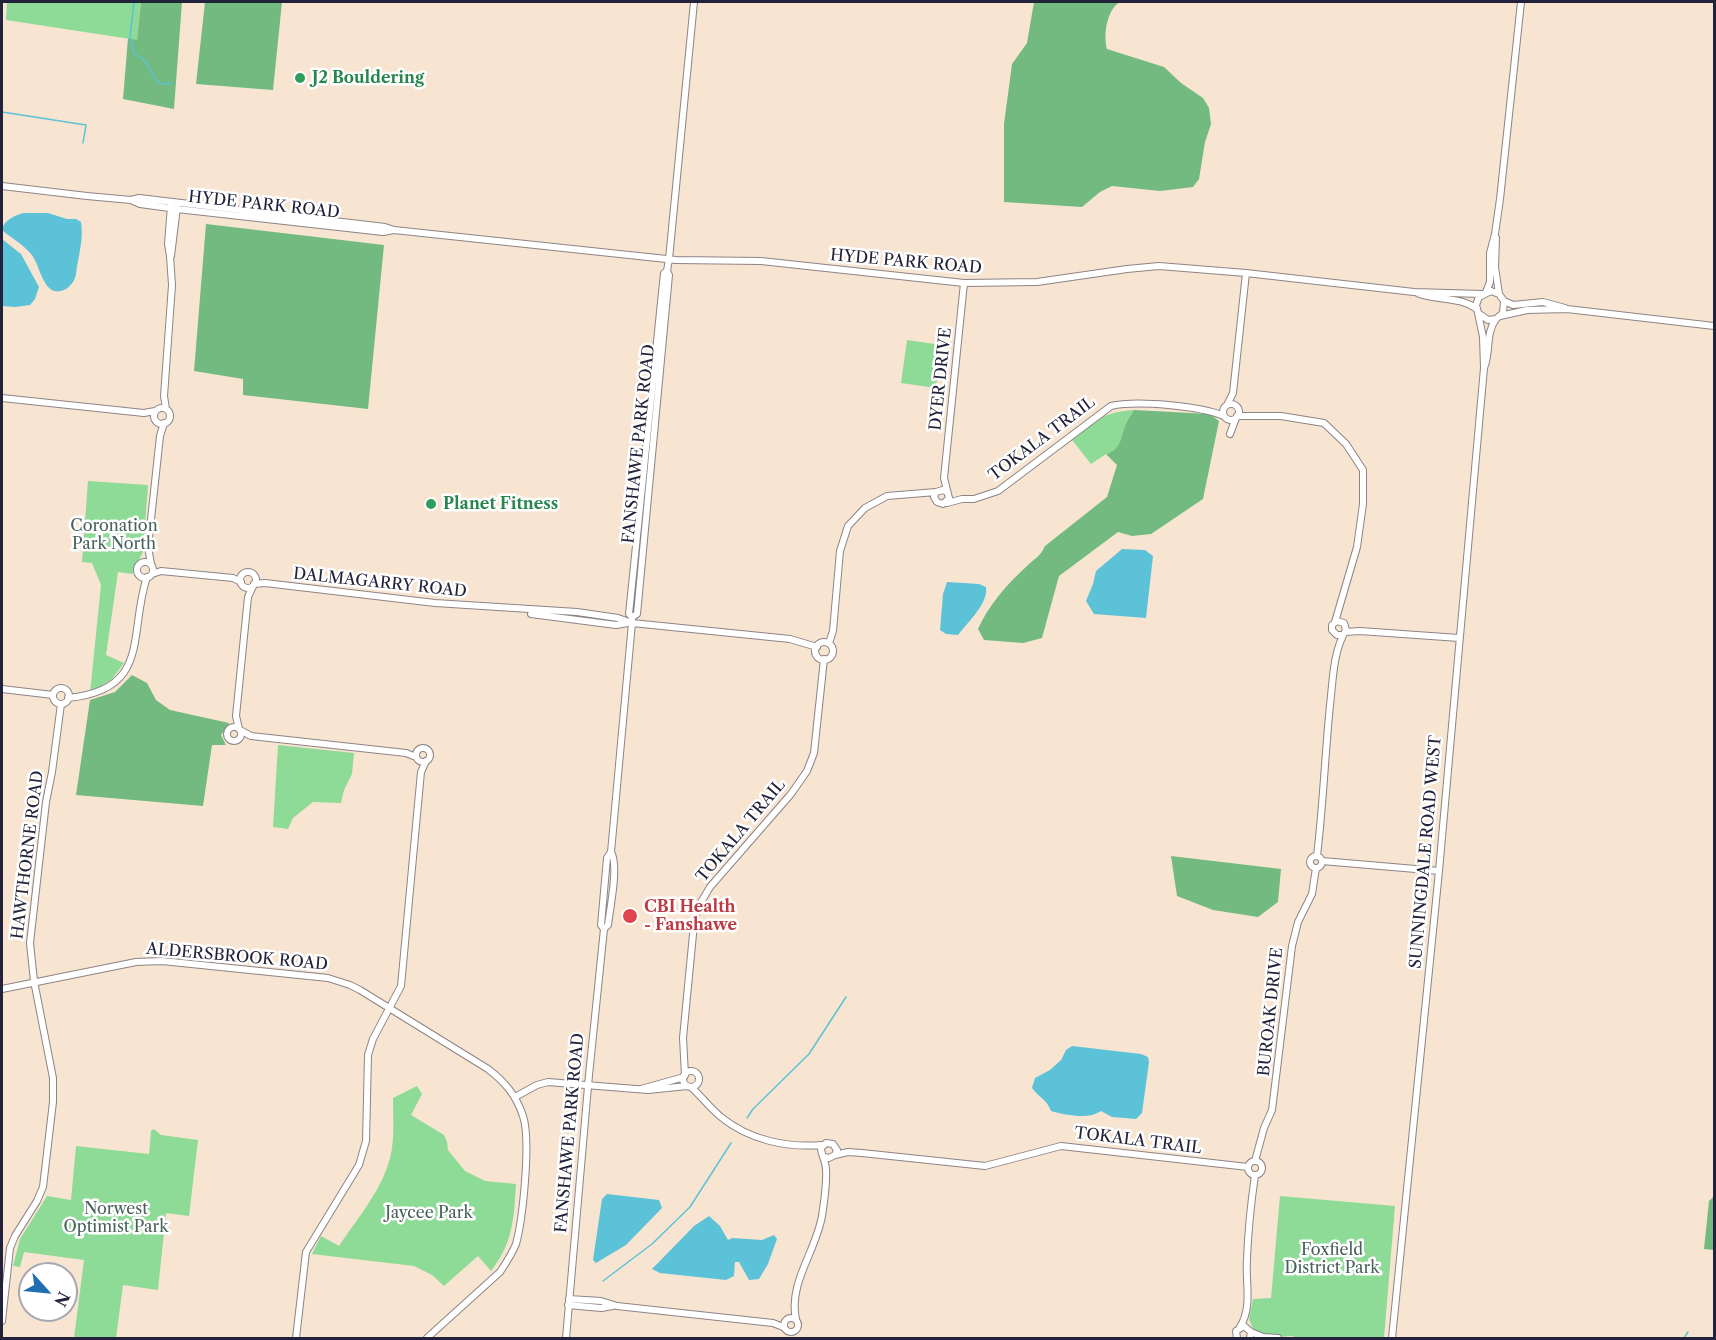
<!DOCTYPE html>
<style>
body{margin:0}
#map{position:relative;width:1716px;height:1340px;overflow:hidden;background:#f8e5d1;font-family:"Libre Caslon Text",serif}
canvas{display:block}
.frame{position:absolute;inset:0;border:3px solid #22223b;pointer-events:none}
.north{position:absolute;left:18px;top:1262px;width:60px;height:60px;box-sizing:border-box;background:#fff;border:2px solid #a7a7b1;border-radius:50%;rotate:117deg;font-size:16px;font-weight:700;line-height:24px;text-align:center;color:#22223b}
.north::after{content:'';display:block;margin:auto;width:21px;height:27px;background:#1f6fb2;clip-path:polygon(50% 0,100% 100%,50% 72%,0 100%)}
</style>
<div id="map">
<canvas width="1716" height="1340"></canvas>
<div class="frame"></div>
<div class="north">N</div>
</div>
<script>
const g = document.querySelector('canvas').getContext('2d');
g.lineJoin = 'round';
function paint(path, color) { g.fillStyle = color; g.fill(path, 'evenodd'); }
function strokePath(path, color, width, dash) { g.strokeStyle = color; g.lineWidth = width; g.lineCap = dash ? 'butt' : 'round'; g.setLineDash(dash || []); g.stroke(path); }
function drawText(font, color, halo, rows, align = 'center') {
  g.font = font + ' "Libre Caslon Text",serif'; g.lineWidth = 5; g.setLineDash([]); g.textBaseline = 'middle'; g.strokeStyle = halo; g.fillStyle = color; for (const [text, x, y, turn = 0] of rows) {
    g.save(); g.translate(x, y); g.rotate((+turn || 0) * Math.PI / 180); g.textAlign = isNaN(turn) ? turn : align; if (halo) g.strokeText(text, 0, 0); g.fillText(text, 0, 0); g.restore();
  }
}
const green = new Path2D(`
 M 7,2 L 141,2 L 137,40 L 6,20 Z
 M 907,340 L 942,345 L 936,388 L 901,383 Z
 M 1134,410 L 1126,422 L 1121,443 L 1114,452 L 1106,454 L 1091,464 L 1072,440 C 1095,421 1103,412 1134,410 Z
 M 88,481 L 148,485 L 143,552 L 132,574 L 118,572 L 106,655 L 124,663 L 112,679 L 90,693 L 101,585 L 92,563 L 82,562 Z
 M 278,745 L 354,753 L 352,774 L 344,790 L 341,803 L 313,802 L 293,818 L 288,829 L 273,827 Z
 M 417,1086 L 422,1094 L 411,1115 L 444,1135 L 447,1142 L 448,1150 L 465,1171 L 485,1181 L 516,1184 C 514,1218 513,1243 491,1271 L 478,1256 L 444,1286 L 432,1275 L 414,1266 L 312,1254 L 321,1236 L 339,1246 C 357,1219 382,1190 390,1158 C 395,1139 393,1117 393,1098 Z
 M 154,1129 L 161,1135 L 198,1140 L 189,1216 L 166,1213 L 158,1290 L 123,1285 L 116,1338 L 74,1338 L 84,1260 L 24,1252 L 20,1267 L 13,1266 L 20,1239 L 47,1196 L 71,1200 L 76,1146 L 149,1154 L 151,1131 Z
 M 1280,1196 L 1395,1206 L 1384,1338 L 1300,1338 L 1291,1336 L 1278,1337 L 1263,1334 L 1253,1329 L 1249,1319 L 1253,1299 L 1271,1298 Z`);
const forest = new Path2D(`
 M 141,2 L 182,2 L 174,109 L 123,99 L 128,38 L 137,40 Z
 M 205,2 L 282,2 L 273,90 L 196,84 Z
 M 1034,2 L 1120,2 C 1107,9 1103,35 1107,49 L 1164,67 L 1181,83 L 1203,98 L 1209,108 L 1211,124 L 1205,142 L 1199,179 L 1193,187 L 1160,191 L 1112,186 L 1100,192 L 1082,207 L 1004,202 L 1004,124 L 1012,64 L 1027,43 Z
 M 206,224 L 384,245 L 368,409 L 243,395 L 243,379 L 194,371 Z
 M 1134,410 L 1210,414 L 1219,421 L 1203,499 L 1151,534 L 1132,536 L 1118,532 L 1059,576 L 1042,638 L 1023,643 L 984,640 L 978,629 C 988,606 1008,583 1027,566 C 1035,558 1040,557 1045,546 L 1107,497 L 1117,465 L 1106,454 C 1122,450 1121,436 1126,423 C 1128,418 1132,414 1134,410 Z
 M 132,675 L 147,683 L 156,700 L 170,710 L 229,723 L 221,735 L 226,745 L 212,745 L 203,806 L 76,795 L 90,700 L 115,692 Z
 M 1171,856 L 1281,869 L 1278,902 L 1258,917 L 1213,910 L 1177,896 Z
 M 1714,1196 L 1714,1250 L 1704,1249 L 1709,1201 Z`);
const water = new Path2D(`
 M 23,213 L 48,213 L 67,219 L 76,219 L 81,222 C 84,239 78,257 76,274 C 75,280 72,285 66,289 C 43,301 41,265 31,254 C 23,244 11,238 2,230 C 4,220 14,216 23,213 Z
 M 2,239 L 21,254 L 39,287 L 35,299 L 30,305 L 15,307 L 2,306 Z
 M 1122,549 L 1145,550 L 1153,556 L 1146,618 L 1094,614 L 1086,601 L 1093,584 L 1096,571 Z
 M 947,582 L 979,584 L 986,587 C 989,603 967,623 958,635 L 946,634 L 940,630 L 943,594 Z
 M 1072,1046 L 1141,1054 L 1148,1057 L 1149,1062 L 1142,1113 L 1136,1119 L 1112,1117 L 1101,1111 C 1088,1120 1066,1115 1051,1111 C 1046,1098 1039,1098 1032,1088 L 1035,1078 L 1050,1070 L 1061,1060 L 1066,1050 Z
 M 607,1194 L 659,1200 L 662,1208 L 626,1245 L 596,1263 L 593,1260 L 602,1199 Z
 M 709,1216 L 720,1226 L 728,1240 L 732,1238 L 762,1240 L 774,1235 L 777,1239 L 768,1264 L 759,1279 L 749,1280 L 739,1262 L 735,1262 L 734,1276 L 726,1280 L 660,1273 L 652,1269 L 694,1226 Z`);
const stream = new Path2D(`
 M 134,2 L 130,37 L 134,53 C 137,55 140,57 143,59 C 153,69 152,89 172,83
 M 2,112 L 86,125 L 83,143
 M 747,1118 L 753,1109 L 809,1054 L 846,997
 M 603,1281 L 652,1244 L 690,1207 L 731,1143
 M 1684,1338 L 1688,1332`);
const secondary = new Path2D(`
 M 2,186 L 87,196 L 131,200 L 139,198 L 385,227 L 394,230 L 676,260 L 761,261 L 964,283 L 1037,282 L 1127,269 L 1159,266 L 1246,273 L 1414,292 L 1482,294
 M 131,200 L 140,204 L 177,209 L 383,232 L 394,230
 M 1496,238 L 1495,267 L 1499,294
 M 171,256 L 177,207
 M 1486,292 L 1490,282 L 1490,253 L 1495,234 L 1500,199 L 1521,2
 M 1417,293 C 1437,301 1459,296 1477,309
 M 1504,301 L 1503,313 L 1496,319 L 1488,320 L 1478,313 L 1476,305 L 1479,297 L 1491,291 L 1499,294 L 1504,301 L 1513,305 L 1543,302 L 1565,308
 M 1500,316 L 1527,310 L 1567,309 L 1714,326
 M 1484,368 C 1491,351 1485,334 1496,319
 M 2,398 L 144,413 L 155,411
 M1223 412a8 8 0 1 1 16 0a8 8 0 1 1-16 0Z
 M 1227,405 L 1233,393 L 1246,273
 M154 416a8 8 0 1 1 16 0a8 8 0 1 1-16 0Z
 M 166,409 L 164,396 L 172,285 L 170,256 L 168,244 L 171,206
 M 1237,416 L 1281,416 L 1324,423 L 1346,444 L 1363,470 L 1363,504 L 1357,547 L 1335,622
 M 1230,434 L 1236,418
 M 947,492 L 943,490 L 936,492 L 934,497 L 937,502 L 943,504 L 949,498 L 944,478 L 964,283
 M 947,503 L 962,499 L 974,499 L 998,491 L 1111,406 C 1137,400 1200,406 1224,416
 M137 570a8 8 0 1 1 16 0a8 8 0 1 1-16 0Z
 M 151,564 L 148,547 L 160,436 L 164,423
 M240 580a8 8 0 1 1 16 0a8 8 0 1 1-16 0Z
 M 152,574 L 161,571 L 233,578 L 241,582
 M 254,584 L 265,583 L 435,603 L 577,612 L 618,618 L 632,623 L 790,639 L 817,647
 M 531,614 L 616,625 L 628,623
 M 632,617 L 637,614 L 669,275 L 667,271
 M 1345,632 L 1360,631 L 1459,638
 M815 651a9 9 0 1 1 18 0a9 9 0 1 1-18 0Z
 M 829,643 L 833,631 L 840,551 L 848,526 L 865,508 L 887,496 L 936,492
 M53 696a8 8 0 1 1 16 0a8 8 0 1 1-16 0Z
 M 2,689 L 53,695
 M 68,698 C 152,690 128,633 147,577
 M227 734a7 7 0 1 1 14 0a7 7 0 1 1-14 0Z
 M 239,729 L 236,716 L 248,597 L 253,586
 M 240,730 L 251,736 L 406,753 L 416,757
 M416 755a7 7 0 1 1 14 0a7 7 0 1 1-14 0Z
 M 1317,856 C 1323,806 1325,755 1330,705 C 1333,680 1333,651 1346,630 L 1344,623 L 1337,621 L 1332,625 L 1332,630 L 1337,635 L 1341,635
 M1310 862a6 6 0 1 1 12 0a6 6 0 1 1-12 0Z
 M 1322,861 L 1439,871
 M 604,929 L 601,925 L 607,858 L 611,852 L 632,623 L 632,617 L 629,614 L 664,273 L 667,271 L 669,259 L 694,2
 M 2,989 L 136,962 L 162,961 L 328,978 L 350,985 L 360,990 L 488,1069 C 505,1082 516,1095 523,1116 C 531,1140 523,1218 516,1244 C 512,1254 506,1263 500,1272 L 427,1338
 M683 1079a8 8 0 1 1 16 0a8 8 0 1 1-16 0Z
 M 685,1075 L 683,1038 L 694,924 L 697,909 L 710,887 L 791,794 L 807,771 L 814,753 L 824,659
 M 691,1087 C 702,1097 710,1108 721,1117 C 749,1140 787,1148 822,1145
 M 641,1089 L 684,1077
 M 515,1097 L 537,1085 L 548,1082 L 648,1090 L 687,1086
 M 835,1155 L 848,1152 L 862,1153 L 985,1166 L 1061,1146 L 1248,1167
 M 1255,1161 L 1264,1128 L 1272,1110 L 1292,946 L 1298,922 L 1312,894 L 1316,868
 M1248 1168a7 7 0 1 1 14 0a7 7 0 1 1-14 0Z
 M 569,1299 L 601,1301 L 617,1306 L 773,1323 L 783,1327
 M 568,1305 L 601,1308 L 613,1306
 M784 1325a7 7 0 1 1 14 0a7 7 0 1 1-14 0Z
 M 796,1319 C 788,1284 816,1251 822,1216 C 824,1202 827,1185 826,1170 C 826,1161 821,1155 821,1148 L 826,1143 L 833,1144 L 837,1150 L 835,1155 L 829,1158 L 824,1157
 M 2,1321 L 10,1248 L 15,1236 L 37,1201 L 43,1187 L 53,1102 L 53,1078 L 34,981 L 30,943 L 46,802 L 52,772 L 61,704
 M 1240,1327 C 1253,1306 1245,1282 1247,1259 C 1248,1231 1251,1203 1255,1175
 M 1251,1332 L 1263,1337 L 1278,1338
 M 296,1338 L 306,1252 L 359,1165 L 366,1141 L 368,1055 L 373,1039 L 401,986 L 421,772 L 426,761
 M 566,1338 L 589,1075 L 604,929 L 608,925 C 610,908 619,865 611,852
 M 1237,1338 L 1236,1331 L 1244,1326 L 1251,1332 L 1250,1338
 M 1392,1338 L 1439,871 L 1484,368 L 1483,337 L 1478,313`);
const markers = [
 [300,78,6,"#2e9e5b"],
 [431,504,6,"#2e9e5b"],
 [630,916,8,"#e0444e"]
];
const leisureNames = [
 ["J2 Bouldering",312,78],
 ["Planet Fitness",443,504]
];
const streetNames = [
 ["HYDE PARK ROAD",264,205,6],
 ["HYDE PARK ROAD",906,262,5],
 ["DYER DRIVE",941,379,-84],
 ["TOKALA TRAIL",1042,439,-37],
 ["FANSHAWE PARK ROAD",639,444,-84],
 ["DALMAGARRY ROAD",380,583,6],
 ["TOKALA TRAIL",741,831,-50],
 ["SUNNINGDALE ROAD WEST",1426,852,-85],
 ["HAWTHORNE ROAD",28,855,-83],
 ["ALDERSBROOK ROAD",237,957,5],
 ["BUROAK DRIVE",1271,1012,-84],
 ["FANSHAWE PARK ROAD",570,1133,-85],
 ["TOKALA TRAIL",1138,1141,7]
];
const parkNames = [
 ["Coronation",114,526],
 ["Park North",114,544],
 ["Norwest",116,1209],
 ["Optimist Park",116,1227],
 ["Jaycee Park",429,1213],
 ["Foxfield",1332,1250],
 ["District Park",1332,1268]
];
const healthNames = [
 ["CBI Health",644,907],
 ["- Fanshawe",644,925]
];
paint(green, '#8eda97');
paint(forest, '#72ba80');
paint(water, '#5bc2d8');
strokePath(stream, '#5bc2d8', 1.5);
strokePath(secondary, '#8d8486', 8);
strokePath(secondary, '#fff', 6);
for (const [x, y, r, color] of markers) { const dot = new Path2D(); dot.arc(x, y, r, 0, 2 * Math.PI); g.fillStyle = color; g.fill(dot); strokePath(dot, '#fff', 2); }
drawText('bold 16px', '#27864d', '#fff', leisureNames, 'left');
drawText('16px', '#22223b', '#fff', streetNames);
drawText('16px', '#48625b', '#fff', parkNames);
drawText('bold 16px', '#be3a42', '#fff', healthNames, 'left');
</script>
